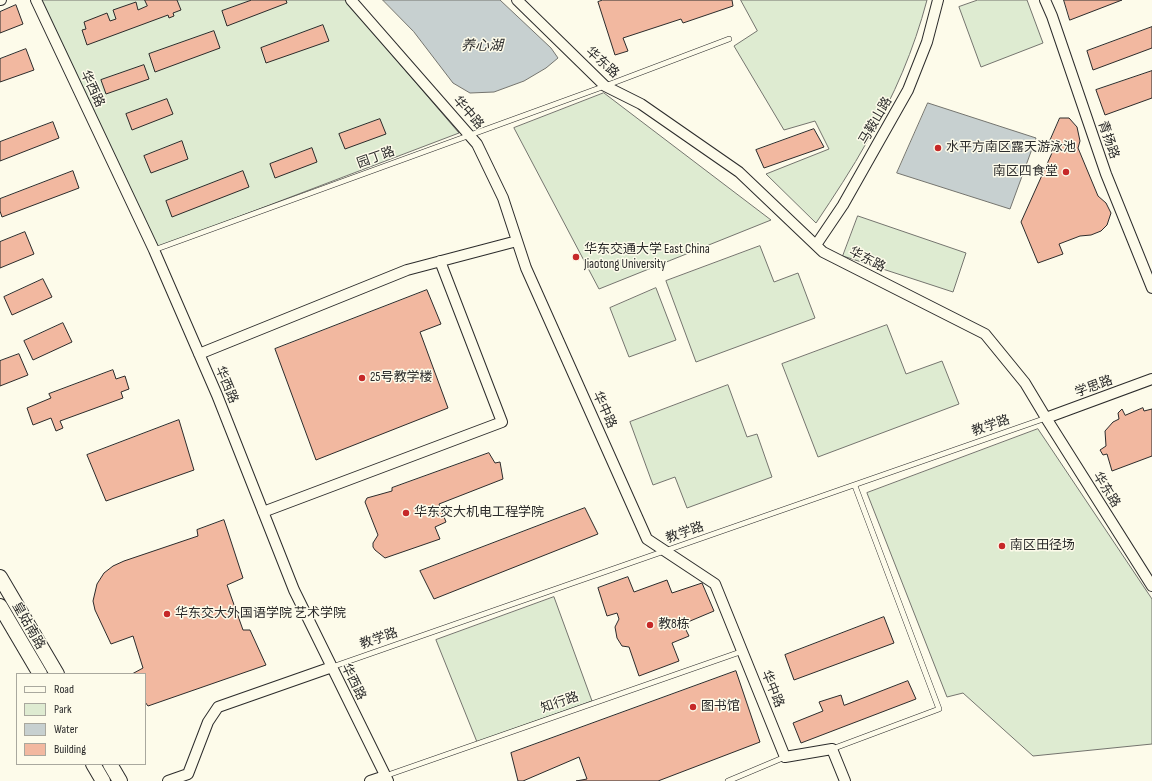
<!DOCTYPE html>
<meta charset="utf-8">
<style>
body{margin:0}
#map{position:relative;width:1152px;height:781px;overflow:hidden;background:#fdfbea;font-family:"Sofia Sans Condensed",sans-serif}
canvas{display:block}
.legend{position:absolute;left:16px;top:673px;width:130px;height:92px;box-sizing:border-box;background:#fdfbea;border:1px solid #a9a89e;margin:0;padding:5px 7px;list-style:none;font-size:12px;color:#2b2b2b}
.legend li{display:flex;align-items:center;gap:8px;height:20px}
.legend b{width:20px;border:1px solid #a9a89e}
</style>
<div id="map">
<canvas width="1152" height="781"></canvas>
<ul class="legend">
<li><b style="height:5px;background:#fdfbea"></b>Road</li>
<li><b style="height:11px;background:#deebd1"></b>Park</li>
<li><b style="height:11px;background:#c7d0d0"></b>Water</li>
<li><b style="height:11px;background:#f2b8a0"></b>Building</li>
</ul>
</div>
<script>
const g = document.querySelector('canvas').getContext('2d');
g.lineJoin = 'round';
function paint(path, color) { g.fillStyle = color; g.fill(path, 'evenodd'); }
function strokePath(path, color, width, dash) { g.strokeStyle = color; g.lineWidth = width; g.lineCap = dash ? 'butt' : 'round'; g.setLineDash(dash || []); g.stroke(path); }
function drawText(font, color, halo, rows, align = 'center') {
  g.font = font + ' "Sofia Sans Condensed","Noto Sans SC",sans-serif'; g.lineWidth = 3; g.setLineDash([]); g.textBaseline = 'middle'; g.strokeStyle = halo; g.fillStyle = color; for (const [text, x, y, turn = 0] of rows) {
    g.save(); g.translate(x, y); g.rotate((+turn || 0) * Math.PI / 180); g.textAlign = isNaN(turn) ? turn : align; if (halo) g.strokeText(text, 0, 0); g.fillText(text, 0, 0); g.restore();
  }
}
const green = new Path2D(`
 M 39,0 L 345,0 L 459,133 L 154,249 Z
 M 741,0 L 927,0 C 914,49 894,97 868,140 C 852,169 834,196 816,223 L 766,174 L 829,149 L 815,121 L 784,130 L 734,46 L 757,31 Z
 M 978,0 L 1027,0 L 1043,43 L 981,67 L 959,7 Z
 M 604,93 L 771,220 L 599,289 L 514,128 Z
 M 858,216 L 966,253 L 953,292 L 843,256 Z
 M 760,246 L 774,282 L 798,273 L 815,318 L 696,362 L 666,281 Z
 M 656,288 L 676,340 L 629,357 L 610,308 Z
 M 887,325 L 906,374 L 942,361 L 959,404 L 818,457 L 782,364 Z
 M 728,385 L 747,437 L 757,434 L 772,477 L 687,508 L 675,477 L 653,485 L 630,422 Z
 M 1038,429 L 1152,599 L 1152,744 L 1033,756 L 963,693 L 947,697 L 867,493 Z
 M 554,597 L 592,701 L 477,742 L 436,640 Z`);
const water = new Path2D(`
 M 383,0 L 500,0 L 551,48 L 558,58 L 546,68 L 524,81 L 494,92 L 470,93 L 453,83 L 414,32 Z
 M 928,103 L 1036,138 L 1010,209 L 897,173 Z`);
const building = new Path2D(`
 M 145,0 L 177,0 L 181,10 L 173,13 L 174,16 L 169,18 L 168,15 L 87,45 L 82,30 L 86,29 L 84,22 L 107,13 L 110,21 L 116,19 L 113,10 L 136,2 L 138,10 L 147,6 Z
 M 252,0 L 286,0 L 287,3 L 227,26 L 222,11 Z
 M 603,0 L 732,0 L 733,6 L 683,23 L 681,19 L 623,38 L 628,51 L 615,55 L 598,2 Z
 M 1064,0 L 1122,0 L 1070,20 Z
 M 16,5 L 23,24 L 0,33 L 0,12 Z
 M 323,25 L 329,41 L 266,63 L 261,48 Z
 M 1152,27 L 1152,48 L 1093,70 L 1087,51 Z
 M 214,31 L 220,48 L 155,72 L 149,54 Z
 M 26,49 L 34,70 L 0,82 L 0,59 Z
 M 144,65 L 149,79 L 106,94 L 101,80 Z
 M 1152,71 L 1152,98 L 1105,115 L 1096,90 Z
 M 167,99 L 173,114 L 132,130 L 126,114 Z
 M 1060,118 L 1069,118 L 1077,127 L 1080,141 L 1078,148 L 1098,196 L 1106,203 L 1111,213 L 1107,225 L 1101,231 L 1091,235 L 1080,236 L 1059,244 L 1063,254 L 1038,263 L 1021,222 L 1056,144 L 1050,141 Z
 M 380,119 L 386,134 L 345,149 L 339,134 Z
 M 53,122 L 59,138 L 0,161 L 0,142 Z
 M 814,129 L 824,147 L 764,168 L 756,150 Z
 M 182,141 L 188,159 L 151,173 L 144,156 Z
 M 312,148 L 317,162 L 275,178 L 270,164 Z
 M 73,171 L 79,188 L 2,217 L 0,211 L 0,199 Z
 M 243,171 L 249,187 L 172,217 L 166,201 Z
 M 25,232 L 34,254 L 0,268 L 0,242 Z
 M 43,279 L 52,297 L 12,315 L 4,297 Z
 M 427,290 L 441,324 L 420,332 L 448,408 L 316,460 L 275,349 Z
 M 63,323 L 72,342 L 33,360 L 24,341 Z
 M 19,354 L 28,375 L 0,386 L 0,361 Z
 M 113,370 L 116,379 L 125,376 L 129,389 L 121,392 L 123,398 L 60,421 L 63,428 L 56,431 L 51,418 L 33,425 L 27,408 L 51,398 L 49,394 Z
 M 1143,408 L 1144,411 L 1152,409 L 1152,456 L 1112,471 L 1107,454 L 1103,455 L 1100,450 L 1106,446 L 1105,431 L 1113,422 L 1119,419 L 1118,413 L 1122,409 L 1125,415 Z
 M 179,420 L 194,470 L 106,501 L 87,455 Z
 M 489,453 L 495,463 L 500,462 L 503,479 L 439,504 L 446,522 L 435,527 L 440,539 L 385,558 L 375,550 L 373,547 L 373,543 L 378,535 L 365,502 L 367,498 L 392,491 L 392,488 Z
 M 585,508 L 598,534 L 434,599 L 420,571 Z
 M 224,520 L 243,578 L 227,585 L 243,630 L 250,630 L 266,665 L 148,706 L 145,702 L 145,674 L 132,674 L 143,668 L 133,636 L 111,644 L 95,610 L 93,601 L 97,584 L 104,573 L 113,566 L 124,561 L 198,536 L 197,530 Z
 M 628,577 L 634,592 L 667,580 L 672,593 L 702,583 L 714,611 L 683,624 L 689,636 L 672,643 L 679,661 L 639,676 L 629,647 L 622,646 L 617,638 L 615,627 L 619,619 L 617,613 L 607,616 L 598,588 Z
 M 884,617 L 894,643 L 794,680 L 785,655 Z
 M 736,671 L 760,742 L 658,781 L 576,781 L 587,779 L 579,757 L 523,781 L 518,781 L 511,753 Z
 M 908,681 L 916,699 L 801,743 L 793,723 L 823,711 L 819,702 L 841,695 L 844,705 Z`);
const lane = new Path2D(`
 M 154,250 L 605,86 L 729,39
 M 332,667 L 1046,418
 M 832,749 L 939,709 L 855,486
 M 385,776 L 743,651
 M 728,781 L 785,757`);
const street = new Path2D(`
 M 0,0 L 1,0
 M 36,0 L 154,250 L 217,395 L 294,590 L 388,781
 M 351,0 L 477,144 L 503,198 L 526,268 L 647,539 L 715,584 L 785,757 L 832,749 L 845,781
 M 517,0 L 605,86 L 641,104 L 739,172 L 823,252 L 985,334 L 1025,383 L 1046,418 L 1152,586
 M 1045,0 L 1052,16 L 1106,174 L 1152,288
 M 816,245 L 843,205 L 908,90 L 927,42 L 938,0
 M 199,354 L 407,270 L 517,241
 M 1046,418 L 1152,379
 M 263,512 L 502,422 L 440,261
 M 168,781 L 188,774 L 208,722 L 218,707 L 332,667
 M 370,781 L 385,776`);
const secondary = new Path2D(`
 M 0,577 L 57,674
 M 0,606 L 40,674
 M 93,764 L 103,781
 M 110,764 L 120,781`);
const markers = [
 [938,148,4,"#c62828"],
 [1066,172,4,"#c62828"],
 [576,257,4,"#c62828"],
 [362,378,4,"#c62828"],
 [406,513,4,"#c62828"],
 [1002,546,4,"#c62828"],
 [167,614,4,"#c62828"],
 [650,625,4,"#c62828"],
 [693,707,4,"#c62828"]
];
const streetNames = [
 ["华东路",602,63,42],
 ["华西路",92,89,65],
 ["华中路",468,113,49],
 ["马鞍山路",876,121,-60],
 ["青扬路",1108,140,71],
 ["园丁路",376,158,-20],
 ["华东路",867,260,27],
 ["华西路",226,385,67],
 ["学思路",1094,387,-20],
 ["华中路",604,410,66],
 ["教学路",991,426,-19],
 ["华东路",1106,490,58],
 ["教学路",685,533,-19],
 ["皇姑南路",28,626,60],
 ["教学路",379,639,-19],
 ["华西路",353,682,64],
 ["华中路",772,689,68],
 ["知行路",560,703,-19]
];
const poiNames = [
 ["水平方南区露天游泳池",946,148],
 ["南区四食堂",1058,172,"right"],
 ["华东交通大学 East China",584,250],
 ["Jiaotong University",584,265],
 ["25号教学楼",370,378],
 ["华东交大机电工程学院",414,513],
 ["南区田径场",1010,546],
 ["华东交大外国语学院 艺术学院",175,614],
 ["教8栋",658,625],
 ["图书馆",701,707]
];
const waterNames = [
 ["养心湖",482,46]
];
paint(green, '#deebd1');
strokePath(green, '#74746e', 1);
paint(water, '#c7d0d0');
strokePath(water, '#74746e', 1);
paint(building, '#f2b8a0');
strokePath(building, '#2b2b2b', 1);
strokePath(lane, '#2b2b2b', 6);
strokePath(street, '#2b2b2b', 12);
strokePath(secondary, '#2b2b2b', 16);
strokePath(lane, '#fdfbea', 5);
strokePath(street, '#fdfbea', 10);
strokePath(secondary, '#fdfbea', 14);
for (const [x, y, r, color] of markers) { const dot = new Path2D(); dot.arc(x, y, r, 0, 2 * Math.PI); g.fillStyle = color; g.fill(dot); strokePath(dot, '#fdfbea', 1.5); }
drawText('13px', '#2b2b2b', '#fdfbea', streetNames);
drawText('13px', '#2b2b2b', '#fdfbea', poiNames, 'left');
drawText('italic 14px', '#2b2b2b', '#fdfbea', waterNames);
</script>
